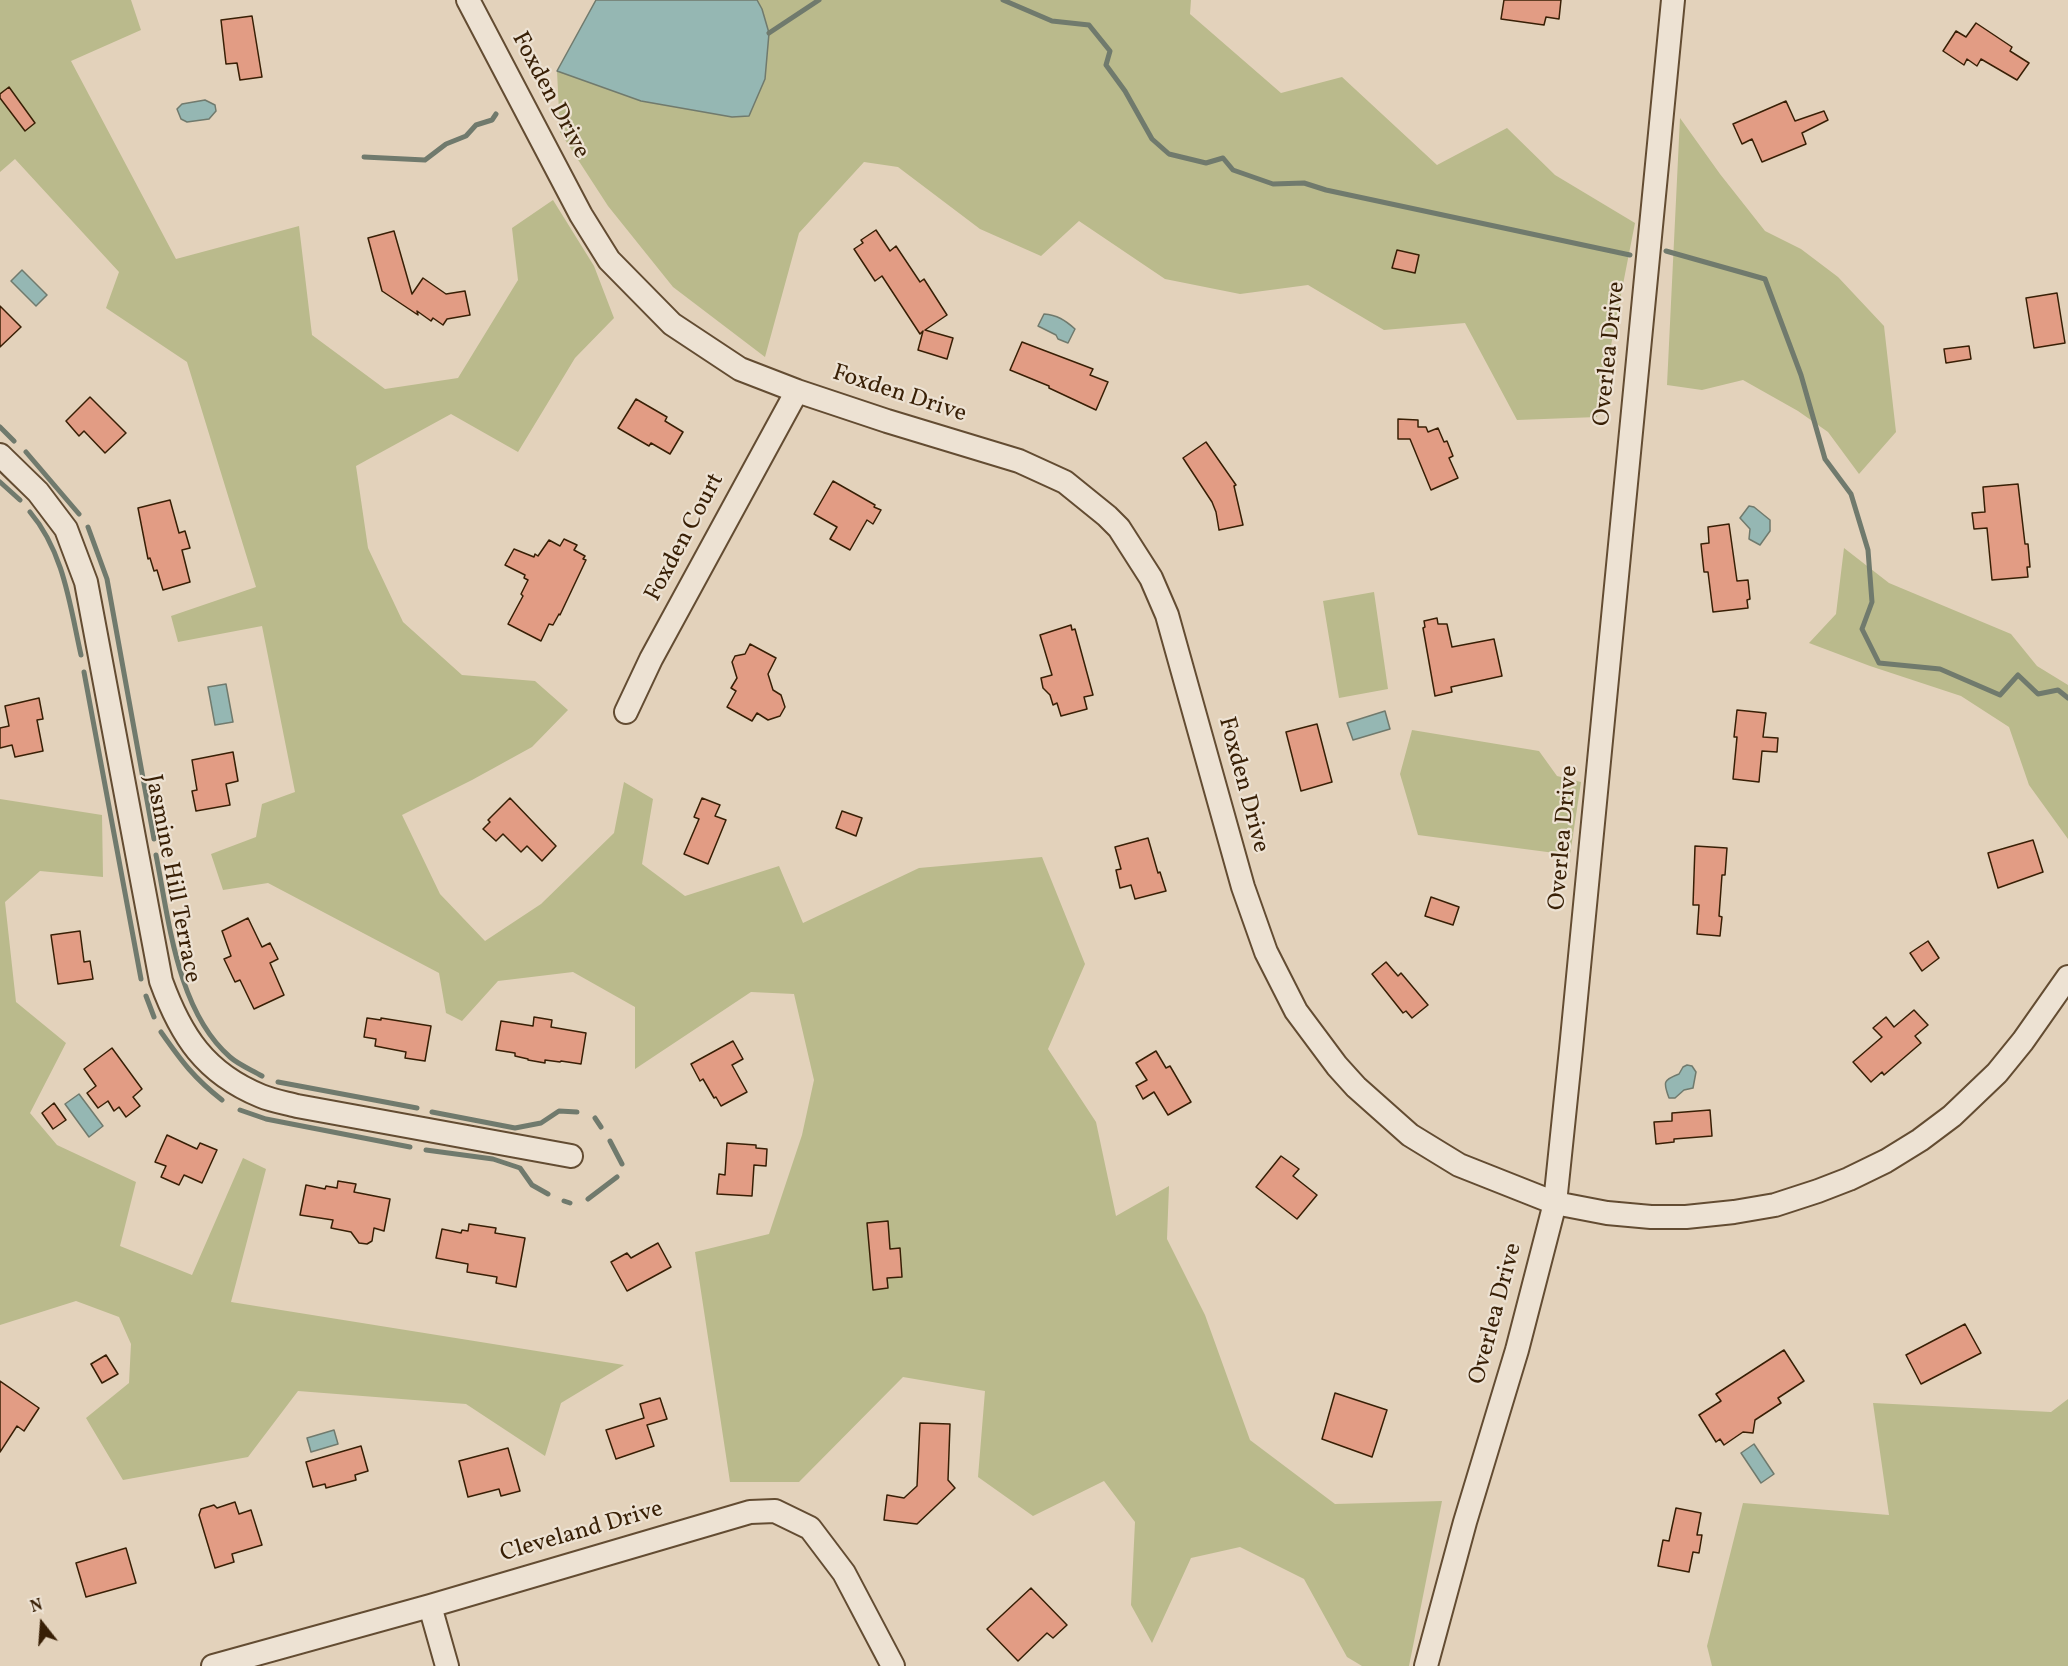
<!DOCTYPE html>
<style>
body{margin:0}
#map{position:relative;width:2068px;height:1666px;overflow:hidden;background:#e3d2bb;font-family:Vollkorn,serif}
canvas{display:block}
.north{position:absolute;left:12px;top:1594px;width:60px;height:60px;-webkit-text-stroke:4px #ede2d3;paint-order:stroke;rotate:343deg;font-size:16px;font-weight:700;line-height:24px;text-align:center;color:#381f05}
.north::after{content:'';display:block;margin:auto;width:21px;height:27px;background:#381f05;clip-path:polygon(50% 0,100% 100%,50% 72%,0 100%)}
</style>
<div id="map">
<canvas width="2068" height="1666"></canvas>
<div class="north">N</div>
</div>
<script>
const g = document.querySelector('canvas').getContext('2d');
g.lineJoin = 'round';
function paint(path, color) { g.fillStyle = color; g.fill(path, 'evenodd'); }
function strokePath(path, color, width, dash) { g.strokeStyle = color; g.lineWidth = width; g.lineCap = dash ? 'butt' : 'round'; g.setLineDash(dash || []); g.stroke(path); }
function drawText(font, color, halo, rows, align = 'center') {
  g.font = font + ' Vollkorn,serif'; g.lineWidth = 4.5; g.setLineDash([]); g.textBaseline = 'middle'; g.strokeStyle = halo; g.fillStyle = color; for (const [text, x, y, turn = 0] of rows) {
    g.save(); g.translate(x, y); g.rotate((+turn || 0) * Math.PI / 180); g.textAlign = isNaN(turn) ? turn : align; if (halo) g.strokeText(text, 0, 0); g.fillText(text, 0, 0); g.restore();
  }
}
const green = new Path2D(`
 M 0,0 L 131,0 L 141,30 L 71,61 L 176,259 L 299,226 L 312,335 L 385,389 L 458,378 L 518,280 L 512,228 L 553,200 L 594,266 L 614,318 L 575,358 L 518,452 L 451,414 L 356,466 L 368,548 L 403,622 L 462,675 L 535,681 L 568,710 L 532,747 L 472,780 L 402,815 L 440,894 L 485,941 L 541,904 L 614,833 L 624,782 L 653,799 L 642,864 L 685,896 L 779,866 L 803,923 L 919,868 L 1042,857 L 1085,964 L 1048,1049 L 1096,1122 L 1116,1216 L 1169,1186 L 1167,1239 L 1205,1315 L 1250,1440 L 1335,1504 L 1442,1501 L 1409,1666 L 1362,1666 L 1347,1657 L 1304,1579 L 1240,1547 L 1191,1558 L 1152,1643 L 1131,1605 L 1135,1522 L 1104,1481 L 1033,1516 L 978,1477 L 985,1391 L 903,1377 L 799,1482 L 730,1482 L 695,1252 L 769,1234 L 802,1135 L 814,1080 L 794,994 L 751,992 L 635,1069 L 635,1007 L 573,972 L 498,981 L 462,1021 L 446,1013 L 439,973 L 268,883 L 223,890 L 211,854 L 256,837 L 262,804 L 295,792 L 262,626 L 178,642 L 171,616 L 256,587 L 187,362 L 106,308 L 119,272 L 15,159 L 0,172 Z
 M 757,0 L 1191,0 L 1190,14 L 1281,93 L 1342,77 L 1437,165 L 1507,128 L 1555,175 L 1635,223 L 1597,417 L 1517,420 L 1465,323 L 1384,330 L 1308,285 L 1240,294 L 1165,279 L 1079,221 L 1041,256 L 980,229 L 898,167 L 864,162 L 799,233 L 765,357 L 673,287 L 608,206 L 560,132 L 557,71 L 641,101 L 732,117 L 762,9 Z
 M 1680,118 L 1720,174 L 1765,231 L 1801,249 L 1838,277 L 1884,326 L 1896,432 L 1859,474 L 1828,432 L 1798,411 L 1743,380 L 1702,390 L 1667,385 Z
 M 1844,548 L 1889,583 L 2011,634 L 2037,666 L 2068,685 L 2068,839 L 2029,785 L 2009,727 L 1961,696 L 1870,666 L 1809,643 L 1836,614 Z
 M 1374,592 L 1388,689 L 1339,698 L 1323,601 Z
 M 1412,730 L 1539,751 L 1557,776 L 1581,782 L 1570,855 L 1418,835 L 1400,774 Z
 M 0,799 L 102,815 L 103,877 L 40,871 L 5,902 L 16,1002 L 66,1043 L 30,1113 L 57,1145 L 136,1182 L 120,1246 L 192,1275 L 243,1158 L 266,1169 L 231,1302 L 624,1365 L 561,1403 L 545,1456 L 466,1404 L 298,1391 L 248,1457 L 123,1480 L 86,1418 L 129,1383 L 131,1344 L 119,1317 L 76,1301 L 0,1325 Z
 M 2068,1399 L 2068,1666 L 1712,1666 L 1707,1646 L 1743,1503 L 1889,1515 L 1873,1403 L 2051,1412 Z`);
const water = new Path2D(`
 M 596,0 L 757,0 L 762,9 L 769,33 L 765,79 L 749,116 L 732,117 L 641,101 L 557,71 Z
 M 205,100 L 215,105 L 216,111 L 209,119 L 187,122 L 181,119 L 177,109 L 182,104 Z
 M 22,270 L 47,295 L 36,306 L 11,281 Z
 M 1044,314 C 1057,315 1065,320 1075,329 L 1068,343 L 1058,339 L 1056,335 L 1038,326 Z
 M 1749,506 L 1754,507 L 1770,520 L 1770,531 L 1760,545 L 1749,539 L 1750,529 L 1740,518 Z
 M 226,684 L 233,722 L 215,725 L 208,687 Z
 M 1385,711 L 1390,729 L 1353,740 L 1347,723 Z
 M 1687,1065 L 1692,1066 L 1696,1072 L 1693,1088 L 1684,1090 L 1675,1098 L 1669,1098 C 1663,1082 1663,1080 1679,1074 L 1683,1067 Z
 M 79,1094 L 103,1126 L 89,1137 L 65,1104 Z
 M 334,1430 L 338,1444 L 311,1452 L 307,1438 Z
 M 1754,1444 L 1774,1474 L 1761,1483 L 1741,1453 Z`);
const stream = new Path2D(`
 M 1003,0 L 1052,21 L 1089,25 L 1110,51 L 1106,65 L 1125,91 L 1152,139 L 1169,154 L 1206,163 L 1223,158 L 1233,170 L 1273,184 L 1304,183 L 1326,190 L 1630,255
 M 769,33 L 819,0
 M 364,157 L 425,160 L 446,144 L 466,136 L 476,125 L 492,120 L 496,114
 M 1666,251 L 1765,279 L 1801,375 L 1825,459 L 1851,494 L 1868,550 L 1872,602 L 1862,629 L 1879,663 L 1940,669 L 2000,695 L 2018,675 L 2038,694 L 2058,690 L 2068,698
 M 0,427 L 14,441
 M 26,452 L 79,514
 M 0,482 L 20,500
 M 30,512 C 64,552 70,606 81,655
 M 88,527 L 107,579 L 154,839
 M 84,672 L 141,979
 M 156,855 C 169,920 177,1011 230,1057 C 239,1065 252,1070 262,1076
 M 146,996 L 154,1017
 M 161,1032 C 182,1062 194,1078 222,1100
 M 278,1082 L 417,1108
 M 240,1110 L 266,1119 L 410,1147
 M 432,1112 L 515,1128 L 541,1123 L 559,1111 L 577,1112
 M 595,1118 L 601,1127
 M 610,1141 L 622,1164
 M 426,1150 L 493,1159 L 520,1168 L 532,1185 L 548,1194
 M 588,1199 L 617,1177
 M 564,1201 L 570,1203`);
const building = new Path2D(`
 M 1504,0 L 1561,0 L 1559,19 L 1546,17 L 1544,25 L 1501,19 Z
 M 252,16 L 262,77 L 240,80 L 237,63 L 226,64 L 221,20 Z
 M 1976,23 L 2012,47 L 2010,51 L 2029,63 L 2017,80 L 1981,59 L 1977,66 L 1967,59 L 1964,65 L 1943,51 L 1956,31 L 1966,37 Z
 M 9,87 L 35,123 L 25,131 L 0,98 L 0,94 Z
 M 1786,101 L 1795,121 L 1824,111 L 1828,120 L 1802,133 L 1806,144 L 1762,162 L 1752,139 L 1742,144 L 1733,124 Z
 M 876,230 L 890,251 L 896,246 L 920,282 L 924,279 L 947,315 L 925,330 L 953,338 L 947,359 L 918,350 L 923,331 L 920,334 L 882,276 L 875,281 L 854,249 L 863,243 L 861,240 Z
 M 394,231 L 412,294 L 423,278 L 446,294 L 465,291 L 470,315 L 447,319 L 443,325 L 433,318 L 431,321 L 417,311 L 418,315 L 382,291 L 368,238 Z
 M 1397,250 L 1419,255 L 1415,273 L 1392,268 Z
 M 2057,293 L 2065,343 L 2034,348 L 2026,298 Z
 M 0,306 L 21,327 L 0,347 Z
 M 1022,342 L 1093,369 L 1090,375 L 1108,382 L 1096,410 L 1049,388 L 1049,386 L 1010,370 Z
 M 1969,346 L 1971,359 L 1946,363 L 1944,349 Z
 M 90,397 L 126,433 L 105,453 L 84,431 L 79,436 L 66,421 Z
 M 636,399 L 667,417 L 665,421 L 683,432 L 670,454 L 651,443 L 649,446 L 618,428 Z
 M 1398,419 L 1418,420 L 1418,427 L 1426,427 L 1428,432 L 1438,428 L 1444,442 L 1447,441 L 1453,456 L 1449,458 L 1458,478 L 1431,490 L 1410,439 L 1398,439 Z
 M 1206,442 L 1236,485 L 1234,486 L 1243,525 L 1219,530 L 1216,512 L 1212,502 L 1183,458 Z
 M 833,481 L 875,505 L 874,507 L 881,510 L 873,524 L 867,520 L 850,550 L 830,539 L 837,527 L 814,514 Z
 M 2018,484 L 2025,544 L 2028,544 L 2030,567 L 2027,567 L 2028,577 L 1992,580 L 1987,528 L 1974,529 L 1972,513 L 1985,512 L 1983,487 Z
 M 170,500 L 179,533 L 185,531 L 190,548 L 182,550 L 190,582 L 163,590 L 157,570 L 154,571 L 150,558 L 148,559 L 138,508 Z
 M 1729,524 L 1737,581 L 1748,580 L 1750,599 L 1747,600 L 1748,608 L 1713,612 L 1708,572 L 1704,572 L 1701,544 L 1709,543 L 1708,527 Z
 M 564,539 L 577,545 L 574,550 L 585,556 L 583,559 L 586,560 L 560,615 L 559,614 L 553,625 L 549,624 L 541,641 L 508,624 L 523,596 L 521,594 L 528,580 L 524,578 L 525,575 L 505,565 L 514,549 L 534,557 L 535,554 L 538,556 L 549,540 L 560,546 Z
 M 1437,618 L 1438,624 L 1447,624 L 1452,647 L 1494,639 L 1502,676 L 1451,687 L 1452,692 L 1435,696 L 1423,628 L 1425,627 L 1424,621 Z
 M 1071,625 L 1072,630 L 1075,629 L 1093,695 L 1084,697 L 1087,709 L 1061,716 L 1057,703 L 1053,705 L 1050,695 L 1043,688 L 1041,678 L 1052,675 L 1040,635 Z
 M 750,644 L 776,658 L 768,674 L 773,690 L 781,695 L 785,707 L 780,716 L 768,720 L 757,713 L 752,721 L 727,707 L 736,691 L 731,688 L 737,678 L 732,662 L 735,656 L 745,654 Z
 M 39,698 L 43,719 L 37,720 L 43,751 L 15,757 L 12,745 L 0,748 L 0,728 L 9,726 L 5,706 Z
 M 1737,710 L 1766,713 L 1763,737 L 1778,738 L 1777,752 L 1762,751 L 1759,782 L 1733,779 L 1737,737 L 1734,737 Z
 M 1317,724 L 1332,782 L 1301,791 L 1286,732 Z
 M 233,752 L 238,781 L 226,784 L 230,805 L 196,811 L 192,791 L 197,790 L 192,760 Z
 M 510,798 L 556,846 L 542,861 L 527,846 L 521,852 L 503,834 L 496,841 L 483,829 L 490,822 L 488,820 Z
 M 702,798 L 720,805 L 715,816 L 726,820 L 708,864 L 684,854 L 699,819 L 694,817 Z
 M 842,811 L 862,818 L 856,836 L 836,828 Z
 M 1148,838 L 1158,873 L 1160,872 L 1166,891 L 1135,899 L 1131,885 L 1120,888 L 1116,870 L 1121,869 L 1115,847 Z
 M 2033,840 L 2043,872 L 1998,888 L 1988,853 Z
 M 1695,846 L 1727,848 L 1725,875 L 1722,875 L 1719,916 L 1722,917 L 1720,936 L 1697,934 L 1699,905 L 1693,905 Z
 M 1431,897 L 1459,907 L 1453,925 L 1425,916 Z
 M 248,918 L 262,947 L 270,943 L 278,959 L 270,963 L 284,995 L 254,1009 L 240,980 L 235,982 L 224,959 L 231,956 L 222,931 Z
 M 80,931 L 84,962 L 90,961 L 93,979 L 58,984 L 51,935 Z
 M 1928,941 L 1939,958 L 1922,971 L 1910,953 Z
 M 1386,962 L 1398,976 L 1401,973 L 1428,1005 L 1412,1018 L 1406,1011 L 1403,1013 L 1372,974 Z
 M 1914,1010 L 1928,1025 L 1915,1036 L 1921,1043 L 1884,1075 L 1882,1072 L 1871,1082 L 1853,1062 L 1882,1037 L 1873,1028 L 1886,1017 L 1894,1027 Z
 M 534,1017 L 552,1020 L 551,1027 L 586,1033 L 581,1064 L 561,1061 L 560,1062 L 545,1060 L 545,1063 L 528,1060 L 528,1059 L 515,1056 L 515,1053 L 496,1050 L 501,1021 L 533,1026 Z
 M 367,1018 L 381,1020 L 381,1018 L 431,1026 L 425,1061 L 405,1058 L 406,1052 L 375,1046 L 376,1039 L 364,1037 Z
 M 733,1041 L 743,1059 L 732,1065 L 747,1092 L 721,1106 L 716,1097 L 714,1098 L 703,1079 L 700,1081 L 691,1064 Z
 M 112,1048 L 142,1089 L 133,1097 L 140,1106 L 126,1117 L 119,1107 L 114,1111 L 108,1101 L 98,1108 L 87,1093 L 96,1086 L 84,1069 Z
 M 1156,1051 L 1166,1068 L 1170,1066 L 1191,1102 L 1168,1115 L 1154,1092 L 1143,1099 L 1136,1086 L 1147,1080 L 1136,1063 Z
 M 54,1103 L 66,1120 L 53,1129 L 42,1113 Z
 M 1710,1110 L 1712,1136 L 1674,1139 L 1674,1142 L 1656,1144 L 1654,1122 L 1672,1121 L 1672,1113 Z
 M 167,1135 L 197,1149 L 200,1143 L 217,1150 L 202,1183 L 184,1175 L 179,1185 L 161,1177 L 166,1166 L 155,1162 Z
 M 727,1143 L 756,1145 L 756,1148 L 767,1149 L 766,1166 L 754,1165 L 752,1196 L 717,1194 L 719,1174 L 725,1175 Z
 M 1281,1156 L 1299,1169 L 1293,1176 L 1317,1195 L 1297,1219 L 1256,1187 Z
 M 338,1181 L 356,1184 L 354,1192 L 390,1199 L 384,1231 L 374,1228 L 372,1241 L 367,1244 L 359,1243 L 351,1232 L 331,1228 L 333,1220 L 300,1215 L 306,1185 L 325,1189 L 326,1186 L 337,1188 Z
 M 888,1221 L 890,1249 L 900,1248 L 902,1277 L 887,1278 L 888,1288 L 873,1290 L 867,1223 Z
 M 469,1224 L 496,1228 L 495,1233 L 525,1238 L 516,1287 L 496,1283 L 497,1277 L 467,1272 L 468,1264 L 436,1258 L 442,1229 L 461,1233 L 462,1230 L 468,1231 Z
 M 658,1243 L 671,1267 L 627,1291 L 611,1262 L 627,1253 L 631,1258 Z
 M 1965,1324 L 1981,1353 L 1921,1384 L 1906,1355 Z
 M 1784,1350 L 1804,1381 L 1778,1398 L 1781,1403 L 1755,1420 L 1753,1433 L 1743,1432 L 1724,1445 L 1720,1439 L 1716,1442 L 1699,1415 L 1721,1401 L 1716,1394 Z
 M 106,1355 L 118,1374 L 102,1383 L 91,1364 Z
 M 0,1381 L 39,1408 L 24,1431 L 17,1426 L 0,1452 Z
 M 1335,1393 L 1387,1410 L 1372,1457 L 1322,1439 Z
 M 660,1398 L 667,1419 L 647,1425 L 654,1446 L 616,1459 L 606,1430 L 644,1418 L 640,1404 Z
 M 920,1423 L 950,1424 L 948,1480 L 955,1488 L 917,1524 L 884,1520 L 887,1495 L 904,1498 L 917,1486 Z
 M 361,1446 L 368,1471 L 355,1475 L 356,1480 L 326,1488 L 325,1484 L 313,1487 L 306,1462 Z
 M 508,1448 L 520,1491 L 501,1496 L 499,1489 L 468,1497 L 459,1461 Z
 M 235,1502 L 239,1514 L 251,1510 L 262,1545 L 232,1554 L 234,1562 L 215,1568 L 199,1515 L 201,1509 L 214,1505 L 217,1508 Z
 M 1676,1508 L 1701,1513 L 1697,1535 L 1702,1535 L 1699,1553 L 1693,1552 L 1689,1572 L 1658,1566 L 1663,1540 L 1669,1541 Z
 M 126,1548 L 136,1583 L 86,1597 L 76,1563 Z
 M 1031,1588 L 1067,1625 L 1053,1638 L 1047,1633 L 1018,1661 L 987,1629 Z`);
const minor = new Path2D(`
 M 468,0 L 581,215 L 609,260 L 672,324 L 740,369 L 797,391 L 887,421 L 1019,461 L 1065,482 L 1107,516 L 1119,528 L 1151,578 L 1167,615 L 1243,887 L 1266,952 L 1296,1011 L 1337,1066 L 1356,1087 L 1410,1135 L 1459,1165 L 1555,1203 L 1607,1213 L 1651,1217 L 1686,1217 L 1734,1212 L 1775,1205 L 1818,1191 L 1849,1179 L 1886,1161 L 1920,1140 L 1952,1116 L 1997,1073 L 2023,1041 L 2068,977
 M 0,455 L 38,492 L 66,529 L 86,582 L 161,981 C 181,1036 205,1073 261,1096 C 273,1101 286,1103 297,1106 L 571,1156
 M 626,712 L 651,659 L 797,391
 M 430,1606 L 447,1666
 M 213,1666 L 430,1606 L 750,1512 L 775,1511 L 810,1528 L 844,1573 L 893,1666
 M 1426,1666 L 1465,1522 L 1517,1350 L 1555,1203 L 1571,1049 L 1673,0`);
const streetNames = [
 ["Foxden Drive",549,96,62],
 ["Overlea Drive",1611,354,-84],
 ["Foxden Drive",899,395,18],
 ["Foxden Court",686,538,-62],
 ["Foxden Drive",1242,785,75],
 ["Overlea Drive",1565,838,-85],
 ["Jasmine Hill Terrace",171,879,79],
 ["Overlea Drive",1497,1314,-75],
 ["Cleveland Drive",582,1533,-16]
];
paint(green, '#baba8c');
paint(water, '#95b7b3');
strokePath(water, '#707a6d', 1.5);
strokePath(stream, '#707a6d', 5);
paint(building, '#e29c84');
strokePath(building, '#381f05', 1.5);
strokePath(minor, '#634c32', 26);
strokePath(minor, '#ede2d3', 22);
drawText('24px', '#381f05', '#ede2d3', streetNames);
</script>
